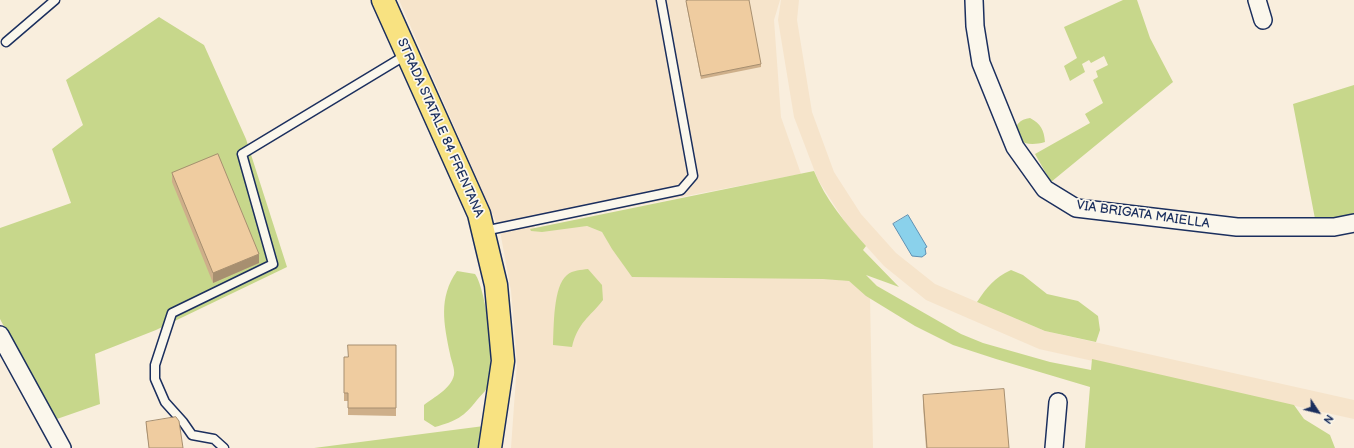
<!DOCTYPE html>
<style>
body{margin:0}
#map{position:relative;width:1354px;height:448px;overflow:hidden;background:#f9eedd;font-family:"Balsamiq Sans",sans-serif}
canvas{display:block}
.north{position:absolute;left:1298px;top:392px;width:40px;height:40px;-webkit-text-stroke:3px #fbf7ec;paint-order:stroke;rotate:125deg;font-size:11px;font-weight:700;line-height:16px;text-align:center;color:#1b2f5e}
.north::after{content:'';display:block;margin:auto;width:14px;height:18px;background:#1b2f5e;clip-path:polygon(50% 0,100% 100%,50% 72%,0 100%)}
</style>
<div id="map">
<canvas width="1354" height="448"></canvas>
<div class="north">N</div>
</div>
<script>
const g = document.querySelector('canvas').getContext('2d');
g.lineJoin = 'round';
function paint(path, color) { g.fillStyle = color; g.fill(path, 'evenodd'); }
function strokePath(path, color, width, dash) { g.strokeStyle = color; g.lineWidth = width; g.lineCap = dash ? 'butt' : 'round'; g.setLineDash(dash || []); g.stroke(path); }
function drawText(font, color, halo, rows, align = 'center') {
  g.font = font + ' "Balsamiq Sans",sans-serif'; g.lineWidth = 3.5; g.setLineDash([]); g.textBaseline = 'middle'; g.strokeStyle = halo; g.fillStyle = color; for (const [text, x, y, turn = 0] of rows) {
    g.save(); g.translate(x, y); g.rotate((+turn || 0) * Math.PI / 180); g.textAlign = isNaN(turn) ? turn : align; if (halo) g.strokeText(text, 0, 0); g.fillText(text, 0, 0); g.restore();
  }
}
const built = new Path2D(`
 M 399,0 L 780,0 L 774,20 L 781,117 L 801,174 L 535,225 L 535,227 L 531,229 L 587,226 L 602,232 L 626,268 L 676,264 L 849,281 L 870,298 L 873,448 L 511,448 L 517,363 L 511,291 L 500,231 Z
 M 781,0 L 799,0 L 797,20 L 812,112 L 834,172 L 861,214 L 896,253 L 935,284 L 1045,331 L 1354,400 L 1354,419 L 1039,349 L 926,300 L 884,266 L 847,225 L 818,180 L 794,117 L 778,20 Z`);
const green = new Path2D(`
 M 1123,0 L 1137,0 L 1150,38 L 1173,82 L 1051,182 L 1035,154 L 1090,123 L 1085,114 L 1103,103 L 1093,80 L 1098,77 L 1096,71 L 1108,65 L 1104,56 L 1091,63 L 1089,60 L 1082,64 L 1085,72 L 1070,81 L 1064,66 L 1077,58 L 1064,27 Z
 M 159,17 L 204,45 L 246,139 L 287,267 L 156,330 L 95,354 L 100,404 L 54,420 L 0,319 L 0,228 L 71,203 L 52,149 L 83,125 L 66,80 Z
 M 1354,85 L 1354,216 L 1316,224 L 1293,104 Z
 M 1030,118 C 1041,124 1044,130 1045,142 C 1011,152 1006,121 1030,118 Z
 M 814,171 C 825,199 846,224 866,246 L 863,250 L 899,287 L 866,275 L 877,286 L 961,334 L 983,343 L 1050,362 L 1091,370 L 1092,359 L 1294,405 L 1304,419 L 1330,435 L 1335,448 L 1085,448 L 1090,387 L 996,359 L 953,345 L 915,326 L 866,296 L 849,281 L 823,279 L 632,277 L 612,249 L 602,232 L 587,226 L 542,232 L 531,231 L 530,229 Z
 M 588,269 L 602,285 L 603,300 C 589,318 578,322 572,347 L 553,345 C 554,327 553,286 567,275 C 573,270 581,270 588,269 Z
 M 1011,270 L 1023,275 L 1047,294 L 1078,301 L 1098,316 L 1100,330 L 1096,342 L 1045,331 L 977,302 C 987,287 994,278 1011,270 Z
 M 457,271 L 475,274 C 487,291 496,369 487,388 C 485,392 480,396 477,400 C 464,417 456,421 435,427 L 424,420 L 424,405 C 434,397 451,389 454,375 C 455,369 451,360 450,354 C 444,324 438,298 457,271 Z
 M 484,426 L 481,448 L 314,448 Z`);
const water = new Path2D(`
 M 908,215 L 927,247 L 925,248 L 926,254 L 922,257 L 912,256 L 893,224 Z`);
const service = new Path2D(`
 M 6,42 L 55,0
 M 484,231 L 681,190 L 693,176 L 661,0
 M 224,448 L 214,439 L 192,435 L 183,422 L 165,402 L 155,379 L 155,365 L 172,313 L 273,264 L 242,154 L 406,55`);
const minor = new Path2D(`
 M 974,0 L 975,26 L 981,63 L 1015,147 L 1045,189 L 1076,208 L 1237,227 L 1334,227 L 1354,223
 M 1257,0 L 1263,20
 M 0,335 L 62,448
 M 1054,448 L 1058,402`);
const primary = new Path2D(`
 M 383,0 L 479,214 L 496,285 L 503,361 L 490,448`);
const wall = new Path2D(`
 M 686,1 L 761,64 L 761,67 L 701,79 L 686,3 Z
 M 172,173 L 259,263 L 213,283 L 172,182 Z
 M 396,345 L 396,416 L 348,415 L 348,401 L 344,401 L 344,393 L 348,357 Z
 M 923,395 L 1009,448 L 926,448 L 923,405 Z
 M 146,422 L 183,448 L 149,448 L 146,427 Z`);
const shadedWall = new Path2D(`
 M 259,254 L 259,263 L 213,283 L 213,273 Z`);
const building = new Path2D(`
 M 689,0 L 749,0 L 761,64 L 701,76 L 686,1 Z
 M 218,154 L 259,254 L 213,273 L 172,173 Z
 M 348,345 L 396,345 L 396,408 L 348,408 L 348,393 L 344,393 L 344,357 L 348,357 Z
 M 1004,389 L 1009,448 L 927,448 L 923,395 Z
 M 176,417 L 179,421 L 183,448 L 149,448 L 146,422 Z`);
const streetNames = [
 ["STRADA STATALE 84 FRENTANA",440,128,66],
 ["VIA BRIGATA MAIELLA",1143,215,8]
];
paint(built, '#f6e4cb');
paint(green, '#c7d78b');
paint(water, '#8ad1eb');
strokePath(water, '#5e90b3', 1);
strokePath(service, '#1b2f5e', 11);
strokePath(minor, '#1b2f5e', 20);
strokePath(primary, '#1b2f5e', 25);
strokePath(service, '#fbf7ec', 8);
strokePath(minor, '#fbf7ec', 17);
strokePath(primary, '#f8e281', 22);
paint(wall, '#ceaf8a');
paint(shadedWall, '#a78f70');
paint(building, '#efcca0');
strokePath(building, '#a78f70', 1);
drawText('13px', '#1b2f5e', '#fbf7ec', streetNames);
</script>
